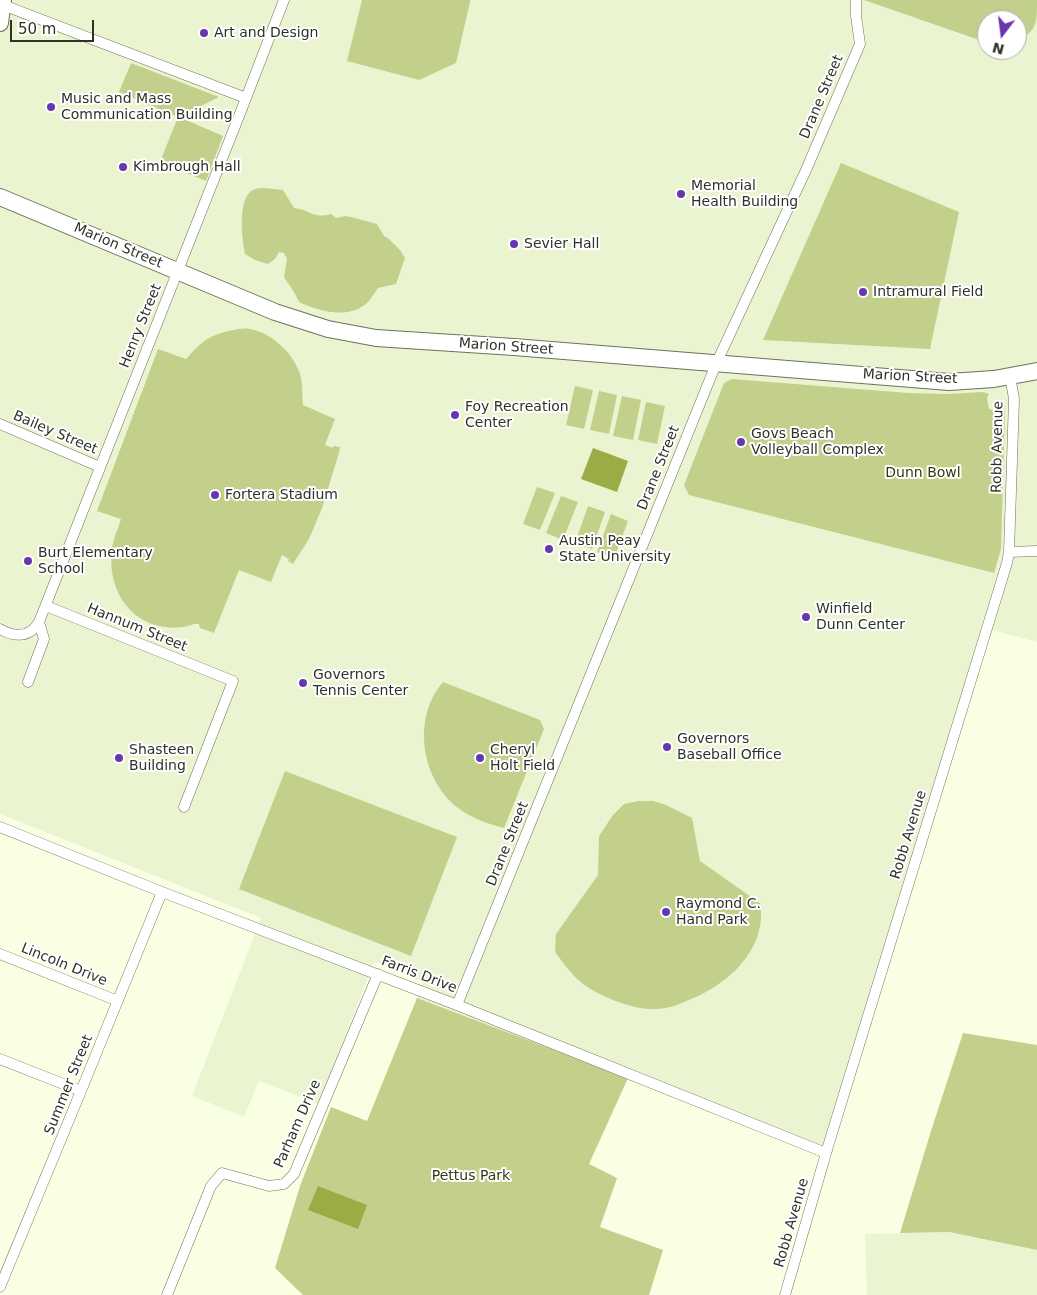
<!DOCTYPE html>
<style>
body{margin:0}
#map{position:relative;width:1037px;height:1295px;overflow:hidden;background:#f8ffe2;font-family:"DejaVu Sans",sans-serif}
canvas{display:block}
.north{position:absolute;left:977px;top:10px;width:50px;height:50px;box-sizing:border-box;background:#fff;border:1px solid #acada9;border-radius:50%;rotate:195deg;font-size:14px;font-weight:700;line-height:20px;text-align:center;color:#303227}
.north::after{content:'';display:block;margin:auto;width:18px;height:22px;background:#6837ae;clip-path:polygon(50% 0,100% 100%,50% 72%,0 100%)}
.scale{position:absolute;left:10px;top:20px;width:84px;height:22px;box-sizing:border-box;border:2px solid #303227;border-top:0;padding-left:6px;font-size:15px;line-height:18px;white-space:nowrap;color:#303227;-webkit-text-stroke:4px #fff;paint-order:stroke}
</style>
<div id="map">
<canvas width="1037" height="1295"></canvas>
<div class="north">N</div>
<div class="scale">50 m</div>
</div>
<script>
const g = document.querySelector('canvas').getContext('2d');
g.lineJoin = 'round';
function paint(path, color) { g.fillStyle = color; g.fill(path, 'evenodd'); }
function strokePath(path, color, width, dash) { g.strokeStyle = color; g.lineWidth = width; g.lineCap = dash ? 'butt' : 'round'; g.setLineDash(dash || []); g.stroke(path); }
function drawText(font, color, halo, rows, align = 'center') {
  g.font = font + ' "DejaVu Sans",sans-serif'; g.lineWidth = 4; g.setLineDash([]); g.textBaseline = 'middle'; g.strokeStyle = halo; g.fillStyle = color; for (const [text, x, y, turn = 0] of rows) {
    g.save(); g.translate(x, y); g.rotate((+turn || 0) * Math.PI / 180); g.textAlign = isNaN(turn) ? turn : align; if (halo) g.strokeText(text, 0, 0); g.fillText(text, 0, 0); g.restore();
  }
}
const built = new Path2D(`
 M 0,0 L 1037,0 L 1037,642 L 985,628 L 822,1148 L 632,1069 L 628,1078 L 417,998 L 423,982 L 374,962 L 319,1104 L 259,1081 L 244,1117 L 192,1096 L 261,918 L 0,814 ZM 987,20 L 1017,20 L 1017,50 L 987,50 Z
 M 949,1232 L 1037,1250 L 1037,1295 L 867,1295 L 865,1234 Z`);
const green = new Path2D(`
 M 362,0 L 470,0 L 470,2 L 456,63 L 419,80 L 347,61 Z
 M 864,0 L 1037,0 C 1037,23 1037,31 1017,41 L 1017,20 L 987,20 L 987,42 L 985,42 Z
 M 131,63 L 219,97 L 179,117 L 223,136 L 206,181 L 160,162 L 178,117 L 119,92 Z
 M 841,163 L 959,212 L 930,349 L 763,340 Z
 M 264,188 L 283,190 L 294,208 C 311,210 312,219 331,214 L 336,218 L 346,216 L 355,218 L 377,224 L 384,236 L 389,239 L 400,250 L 405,258 L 396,284 L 378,288 C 375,292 372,297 369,301 C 351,320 320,312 299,302 C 295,292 289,285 284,277 L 287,259 L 284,253 L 279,252 L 275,259 L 268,264 L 255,260 L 245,254 C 242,239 237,198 253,190 C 256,188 261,188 264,188 Z
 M 238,329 C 242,329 246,328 250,329 C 272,333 293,353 300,374 C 303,384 302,395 303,405 L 335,419 L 325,445 L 333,448 L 333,446 L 340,447 L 339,453 L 322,508 L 309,539 L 293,564 L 288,561 L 289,559 L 282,555 L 271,582 L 239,570 L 214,633 L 200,628 L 199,624 C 195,623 192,625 188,626 C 181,628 172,628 165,627 C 126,622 107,585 112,549 C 113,539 118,529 121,519 L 97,511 L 158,349 L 186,359 C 204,339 211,334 238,329 Z
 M 732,379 L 908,393 L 946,394 L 983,392 L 989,394 L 987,398 L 989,409 L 997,411 L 1004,408 L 1005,413 L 1001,549 L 994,573 L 689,495 L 684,485 L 724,383 Z
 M 575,386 L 593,390 L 584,429 L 566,425 Z
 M 599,391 L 617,395 L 609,434 L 590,430 Z
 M 622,396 L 641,400 L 633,440 L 613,436 Z
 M 646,402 L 665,406 L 657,444 L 638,440 Z
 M 537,487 L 555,493 L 540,530 L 523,524 Z
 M 561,496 L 578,502 L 563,540 L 546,533 Z
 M 588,506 L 605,512 L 592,549 L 575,543 Z
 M 611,514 L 628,521 L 614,558 L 597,552 Z
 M 443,682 L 540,720 L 544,729 L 504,828 C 485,823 468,817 453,804 C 420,774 413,716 443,682 Z
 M 285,771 L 457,837 L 411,956 L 239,889 Z
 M 638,801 L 653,801 L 666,805 L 692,818 L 700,861 L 761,904 C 761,909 761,914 761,919 C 758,957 724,986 691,999 C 680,1004 668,1009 655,1009 C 634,1010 604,998 586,986 C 574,978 564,964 555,952 L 556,934 L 598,875 L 599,836 L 613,815 L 624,804 Z
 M 417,998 L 628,1078 L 589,1164 L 617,1178 L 600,1227 L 663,1250 L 649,1295 L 303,1295 L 275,1268 L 300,1186 L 331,1107 L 367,1121 Z
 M 963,1033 L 1037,1045 L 1037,1250 L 949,1232 L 900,1233 L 931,1131 Z`);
const water = new Path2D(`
 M 593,448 L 628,461 L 617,492 L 581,479 Z
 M 318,1186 L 367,1205 L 358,1229 L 308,1210 Z`);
const street = new Path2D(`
 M 3,5 L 246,98
 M 0,424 L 100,467
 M 1009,552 L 1037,551
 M 46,606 L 233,681 L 184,807
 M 0,629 C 9,634 21,638 31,631 C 34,629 37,625 39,622 L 241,111 L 284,0
 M 28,682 L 44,639 L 39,622
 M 0,827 L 162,892 L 457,1005 L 826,1153
 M 0,954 L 118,1001
 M 457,1005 L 716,364 L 806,170 L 860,44 L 856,16 L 856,0
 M 0,1059 L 81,1091
 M 0,1287 L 81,1091 L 162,892
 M 167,1295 L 211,1186 L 222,1173 L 269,1186 L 284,1184 L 294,1174 L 378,974
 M 785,1295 L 829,1143 L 1007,563 L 1009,552 L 1014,399 L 1010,376`);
const primary = new Path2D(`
 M 0,23 L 3,0
 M 0,197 L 275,312 L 328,329 L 376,338 L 514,347 L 949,382 L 994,379 L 1037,371`);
const markers = [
 [204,33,5,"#6837ae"],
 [51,107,5,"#6837ae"],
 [123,167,5,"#6837ae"],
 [681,194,5,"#6837ae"],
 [514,244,5,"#6837ae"],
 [863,292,5,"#6837ae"],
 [455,415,5,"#6837ae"],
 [741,442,5,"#6837ae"],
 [215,495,5,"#6837ae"],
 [549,549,5,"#6837ae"],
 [28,561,5,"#6837ae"],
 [806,617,5,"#6837ae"],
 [303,683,5,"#6837ae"],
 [667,747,5,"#6837ae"],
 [119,758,5,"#6837ae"],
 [480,758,5,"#6837ae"],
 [666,912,5,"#6837ae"]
];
const poiNames = [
 ["Art and Design",214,33],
 ["Music and Mass",61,99],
 ["Communication Building",61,115],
 ["Kimbrough Hall",133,167],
 ["Memorial",691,186],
 ["Health Building",691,202],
 ["Sevier Hall",524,244],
 ["Intramural Field",873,292],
 ["Foy Recreation",465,407],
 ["Center",465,423],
 ["Govs Beach",751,434],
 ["Volleyball Complex",751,450],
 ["Fortera Stadium",225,495],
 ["Austin Peay",559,541],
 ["State University",559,557],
 ["Burt Elementary",38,553],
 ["School",38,569],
 ["Winfield",816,609],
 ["Dunn Center",816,625],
 ["Governors",313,675],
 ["Tennis Center",313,691],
 ["Governors",677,739],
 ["Baseball Office",677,755],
 ["Shasteen",129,750],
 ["Building",129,766],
 ["Cheryl",490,750],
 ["Holt Field",490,766],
 ["Raymond C.",676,904],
 ["Hand Park",676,920]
];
const streetNames = [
 ["Drane Street",822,97,-67],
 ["Marion Street",118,246,23],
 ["Henry Street",141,326,-68],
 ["Marion Street",506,347,4],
 ["Marion Street",910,377,3],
 ["Bailey Street",55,433,23],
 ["Robb Avenue",998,447,-89],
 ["Drane Street",659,468,-68],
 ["Hannum Street",137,628,22],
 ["Robb Avenue",909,835,-73],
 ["Drane Street",508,844,-68],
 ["Lincoln Drive",64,965,22],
 ["Farris Drive",419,975,21],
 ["Summer Street",69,1085,-68],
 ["Parham Drive",298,1124,-66],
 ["Robb Avenue",792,1223,-74]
];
const parkNames = [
 ["Dunn Bowl",923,473],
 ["Pettus Park",471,1176]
];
paint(built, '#ebf4d1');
paint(green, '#c2d08b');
paint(water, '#9bac46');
strokePath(street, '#6d735a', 11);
strokePath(primary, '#6d735a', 18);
strokePath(street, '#fff', 10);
strokePath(primary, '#fff', 16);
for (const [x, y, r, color] of markers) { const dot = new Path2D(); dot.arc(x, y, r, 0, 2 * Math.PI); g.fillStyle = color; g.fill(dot); strokePath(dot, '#fff', 2); }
drawText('14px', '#303227', '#fff', poiNames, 'left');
drawText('14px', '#303227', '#fff', streetNames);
drawText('14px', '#333a0f', '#fff', parkNames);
</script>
